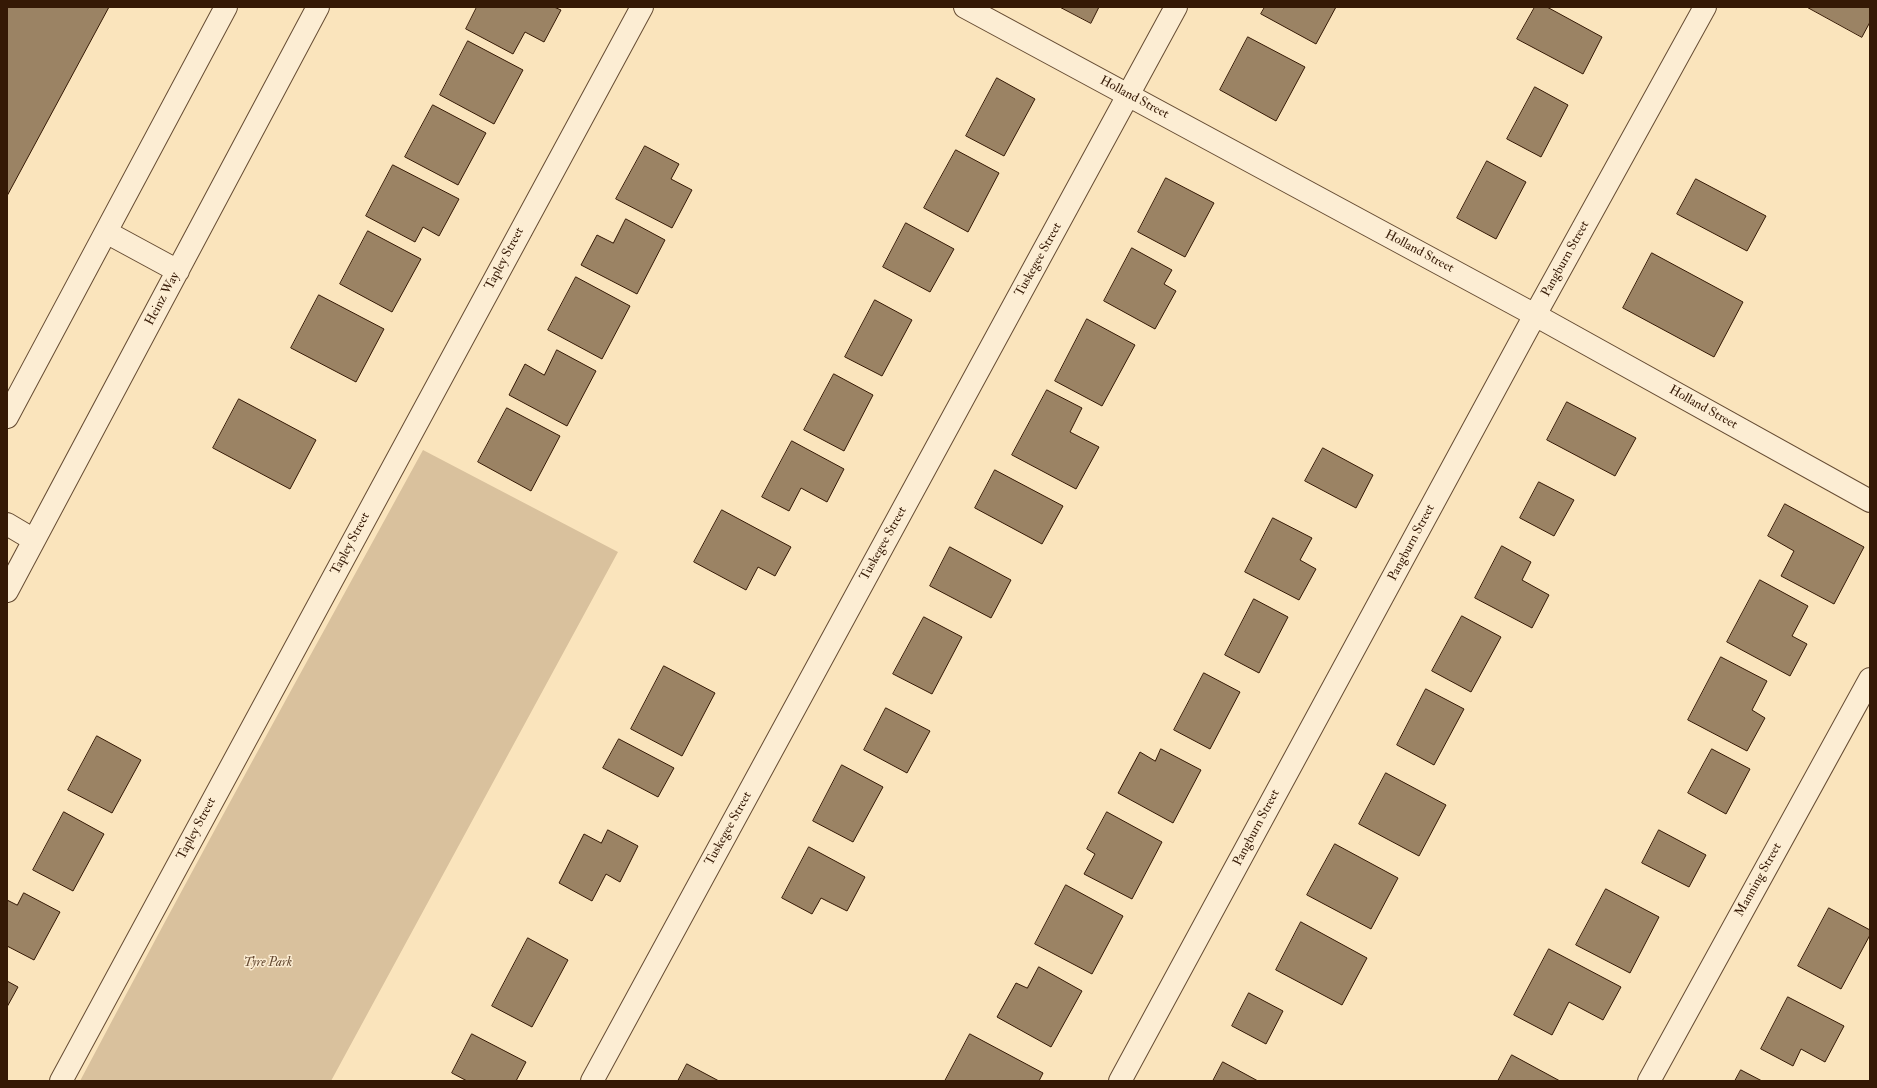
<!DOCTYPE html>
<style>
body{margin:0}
#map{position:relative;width:1877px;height:1088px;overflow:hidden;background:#fae4bc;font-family:"IM FELL Double Pica",serif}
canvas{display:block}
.frame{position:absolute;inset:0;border:8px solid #351905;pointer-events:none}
</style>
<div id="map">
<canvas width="1877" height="1088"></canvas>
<div class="frame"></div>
</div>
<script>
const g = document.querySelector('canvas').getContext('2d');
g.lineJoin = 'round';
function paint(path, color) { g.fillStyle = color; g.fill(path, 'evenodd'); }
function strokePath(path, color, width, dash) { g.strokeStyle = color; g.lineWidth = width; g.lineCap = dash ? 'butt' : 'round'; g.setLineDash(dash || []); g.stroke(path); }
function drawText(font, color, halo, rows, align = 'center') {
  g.font = font + ' "IM FELL Double Pica",serif'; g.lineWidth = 3; g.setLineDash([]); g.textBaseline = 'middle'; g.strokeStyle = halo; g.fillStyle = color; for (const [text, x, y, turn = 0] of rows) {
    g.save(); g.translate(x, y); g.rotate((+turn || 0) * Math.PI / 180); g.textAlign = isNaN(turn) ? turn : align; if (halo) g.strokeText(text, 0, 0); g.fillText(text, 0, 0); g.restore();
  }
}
const green = new Path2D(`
 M 423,450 L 618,552 L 331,1081 L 80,1081 C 192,869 308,660 423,450 Z`);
const building = new Path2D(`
 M 7,7 L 109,7 L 7,196 Z
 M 477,7 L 554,7 L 561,10 L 544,42 L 525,32 L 513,54 L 466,29 Z
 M 1060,7 L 1099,7 L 1091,23 Z
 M 1265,7 L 1336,7 L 1316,44 L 1261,14 Z
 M 1535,7 L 1547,7 L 1602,37 L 1583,74 L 1517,39 Z
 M 1807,7 L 1870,7 L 1870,22 L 1862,37 Z
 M 1248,37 L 1305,67 L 1276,121 L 1220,90 Z
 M 468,41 L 523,70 L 494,124 L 440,95 Z
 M 997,78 L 1035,99 L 1004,156 L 966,136 Z
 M 1535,87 L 1568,105 L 1541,157 L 1507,139 Z
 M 433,105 L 486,133 L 458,185 L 405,157 Z
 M 645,146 L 679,164 L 671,179 L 692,190 L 672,228 L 616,199 Z
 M 956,150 L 999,173 L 968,232 L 924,208 Z
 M 1487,161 L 1526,182 L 1496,239 L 1457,218 Z
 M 393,165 L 459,199 L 439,236 L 423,227 L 415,242 L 366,216 Z
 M 1166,178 L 1214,203 L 1185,257 L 1138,232 Z
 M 1696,179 L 1766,216 L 1747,251 L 1677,214 Z
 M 626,219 L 665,240 L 637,294 L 581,265 L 597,235 L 613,243 Z
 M 906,223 L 954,249 L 930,292 L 883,267 Z
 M 368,231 L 421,259 L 392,312 L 340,284 Z
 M 1132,248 L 1172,270 L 1164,284 L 1176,291 L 1155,329 L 1104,301 Z
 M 1652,253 L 1743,302 L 1714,357 L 1623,308 Z
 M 576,277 L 630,306 L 602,359 L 548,330 Z
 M 319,295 L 384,329 L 356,382 L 291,348 Z
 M 875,300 L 912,320 L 882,376 L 845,357 Z
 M 1087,319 L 1135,345 L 1102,406 L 1055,381 Z
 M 557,350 L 596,371 L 567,426 L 509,395 L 525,364 L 544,375 Z
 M 834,374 L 873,395 L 844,451 L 804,430 Z
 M 1047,390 L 1082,408 L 1070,432 L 1099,447 L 1076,489 L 1012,455 Z
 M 239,399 L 316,440 L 290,489 L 213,448 Z
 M 1567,402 L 1636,438 L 1615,476 L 1547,440 Z
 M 507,408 L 560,436 L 531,491 L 478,462 Z
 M 792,441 L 844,469 L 827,502 L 801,488 L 789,511 L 762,497 Z
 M 1323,448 L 1373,475 L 1356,508 L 1305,481 Z
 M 995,470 L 1063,506 L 1042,544 L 975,508 Z
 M 1539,482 L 1574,500 L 1554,536 L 1520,518 Z
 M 1785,504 L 1864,547 L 1834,604 L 1781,576 L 1794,551 L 1768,536 Z
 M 722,510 L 791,547 L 775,576 L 758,567 L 746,590 L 694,562 Z
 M 1273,518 L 1312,538 L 1300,560 L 1316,569 L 1299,600 L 1245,572 Z
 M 1502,546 L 1531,562 L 1522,580 L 1549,595 L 1532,628 L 1475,598 Z
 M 950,547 L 1011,580 L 991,618 L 930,586 Z
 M 1760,580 L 1808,606 L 1792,636 L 1807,644 L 1790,676 L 1727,642 Z
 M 1254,599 L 1288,617 L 1259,673 L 1225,655 Z
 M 1462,616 L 1501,637 L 1471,692 L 1432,671 Z
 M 924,617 L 962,637 L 932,694 L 893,674 Z
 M 1721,657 L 1767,681 L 1752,710 L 1765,718 L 1747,751 L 1688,720 Z
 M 664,666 L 715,693 L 682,756 L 631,729 Z
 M 1204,673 L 1240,692 L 1210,749 L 1174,730 Z
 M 1426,689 L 1464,709 L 1434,765 L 1397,745 Z
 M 886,708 L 930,731 L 907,773 L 864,750 Z
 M 97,736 L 141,760 L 112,813 L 68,790 Z
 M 619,739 L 674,768 L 658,797 L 603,768 Z
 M 1161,749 L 1201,770 L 1173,823 L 1118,793 L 1140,752 L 1155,761 Z
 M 1712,749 L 1750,769 L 1726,814 L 1688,793 Z
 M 842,765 L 883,787 L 853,842 L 813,821 Z
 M 1386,773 L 1446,805 L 1419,856 L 1359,824 Z
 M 64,812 L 104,834 L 73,891 L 33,870 Z
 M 1107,812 L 1162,842 L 1132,899 L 1084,874 L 1095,854 L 1087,849 Z
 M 608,830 L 638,846 L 620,882 L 606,874 L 592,901 L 559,883 L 584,834 L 601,843 Z
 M 1659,830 L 1706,855 L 1689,887 L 1642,863 Z
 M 1335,844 L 1398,878 L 1371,929 L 1307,895 Z
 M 809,847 L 865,877 L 847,911 L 821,898 L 812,914 L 782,898 Z
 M 1066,885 L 1123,916 L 1092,974 L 1035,944 Z
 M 1606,889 L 1659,917 L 1630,973 L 1576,945 Z
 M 24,893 L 60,912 L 34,960 L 7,946 L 7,900 L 17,905 Z
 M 1829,908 L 1870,930 L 1870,935 L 1841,989 L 1798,966 Z
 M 1301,922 L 1367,958 L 1342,1005 L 1276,970 Z
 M 528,938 L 568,960 L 532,1027 L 492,1006 Z
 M 1549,949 L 1621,987 L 1603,1020 L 1569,1002 L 1552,1035 L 1514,1015 Z
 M 1039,967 L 1082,991 L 1051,1047 L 997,1017 L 1016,983 L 1027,988 Z
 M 7,981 L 18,987 L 7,1007 Z
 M 1249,993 L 1283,1011 L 1266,1044 L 1232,1026 Z
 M 1788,997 L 1844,1026 L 1825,1062 L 1801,1049 L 1793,1066 L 1761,1049 Z
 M 472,1034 L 526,1062 L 516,1081 L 467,1081 L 452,1073 Z
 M 970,1034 L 1043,1073 L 1039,1081 L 945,1081 Z
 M 1512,1055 L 1560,1081 L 1498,1081 Z
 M 1223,1062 L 1258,1081 L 1213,1081 Z
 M 687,1064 L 719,1081 L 678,1081 Z
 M 1741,1070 L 1762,1081 L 1735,1081 Z`);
const minor = new Path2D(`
 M 965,7 L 1535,315 L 1870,501
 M 106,232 L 178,271
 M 7,417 L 226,7
 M 7,524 L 34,540
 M 7,591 L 318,7
 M 61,1081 L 642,7
 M 592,1081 L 1176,7
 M 1120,1081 L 1535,315 L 1705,7
 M 1649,1081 L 1870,679`);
const streetNames = [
 ["Holland Street",1134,98,28],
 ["Holland Street",1419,252,28],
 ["Tapley Street",505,259,-62],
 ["Pangburn Street",1566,259,-61],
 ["Tuskegee Street",1039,260,-61],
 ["Heinz Way",163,299,-62],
 ["Holland Street",1703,408,29],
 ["Pangburn Street",1412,543,-62],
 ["Tapley Street",351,544,-62],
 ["Tuskegee Street",884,544,-61],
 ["Pangburn Street",1257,828,-62],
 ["Tapley Street",197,829,-62],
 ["Tuskegee Street",729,829,-61],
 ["Manning Street",1759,880,-61]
];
const parkNames = [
 ["Tyre Park",268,963]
];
paint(green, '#d9c19d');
paint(building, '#9b8364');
strokePath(building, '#351905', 1);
strokePath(minor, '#664c33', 24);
strokePath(minor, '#fcedd3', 22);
drawText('13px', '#351905', '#fcedd3', streetNames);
drawText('italic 13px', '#664b33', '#fcedd3', parkNames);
</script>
